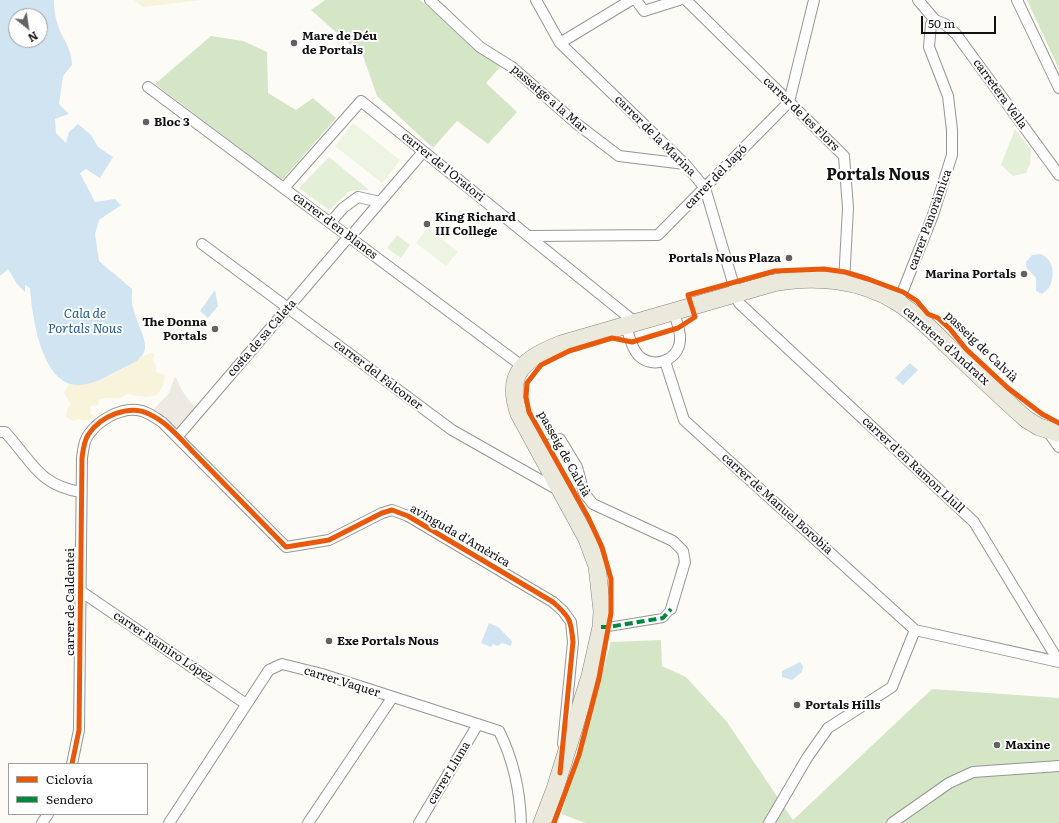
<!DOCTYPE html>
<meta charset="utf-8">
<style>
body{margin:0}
#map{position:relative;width:1059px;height:823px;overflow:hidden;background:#fcfbf6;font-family:Literata,serif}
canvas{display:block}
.legend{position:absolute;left:8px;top:763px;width:140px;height:52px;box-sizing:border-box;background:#fff;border:1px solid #9f9f9f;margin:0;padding:5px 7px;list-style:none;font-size:12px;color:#101010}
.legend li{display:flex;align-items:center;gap:8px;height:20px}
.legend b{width:20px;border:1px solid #9f9f9f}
.north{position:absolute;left:8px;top:8px;width:40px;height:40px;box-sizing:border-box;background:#fff;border:1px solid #9f9f9f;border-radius:50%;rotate:150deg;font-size:11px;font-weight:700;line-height:16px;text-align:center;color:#101010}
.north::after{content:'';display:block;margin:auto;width:14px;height:18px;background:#636260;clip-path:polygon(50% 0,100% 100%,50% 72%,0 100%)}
.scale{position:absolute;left:921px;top:16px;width:75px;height:18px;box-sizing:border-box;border:2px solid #101010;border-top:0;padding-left:5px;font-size:12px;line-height:14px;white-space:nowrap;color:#101010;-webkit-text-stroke:3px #fff;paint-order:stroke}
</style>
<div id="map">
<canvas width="1059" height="823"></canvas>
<ul class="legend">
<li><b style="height:5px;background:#e8590c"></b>Ciclovía</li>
<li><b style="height:5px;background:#00873e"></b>Sendero</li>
</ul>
<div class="north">N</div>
<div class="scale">50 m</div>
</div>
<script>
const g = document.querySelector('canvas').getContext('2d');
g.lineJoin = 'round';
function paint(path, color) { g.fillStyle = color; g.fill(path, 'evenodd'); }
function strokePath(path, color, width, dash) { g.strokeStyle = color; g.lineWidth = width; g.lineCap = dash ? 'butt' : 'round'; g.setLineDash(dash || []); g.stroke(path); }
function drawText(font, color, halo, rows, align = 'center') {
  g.font = font + ' Literata,serif'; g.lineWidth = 4; g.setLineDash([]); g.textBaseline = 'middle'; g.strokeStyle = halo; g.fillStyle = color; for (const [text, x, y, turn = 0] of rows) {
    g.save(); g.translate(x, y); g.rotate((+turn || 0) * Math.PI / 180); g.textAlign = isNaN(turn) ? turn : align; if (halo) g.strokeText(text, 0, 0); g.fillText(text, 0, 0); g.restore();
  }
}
const green = new Path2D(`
 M 1015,129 L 1031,150 L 1030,164 L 1026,173 L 1013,176 L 1001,165 Z
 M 329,157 L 369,190 L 350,191 L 329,210 L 299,188 Z
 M 397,235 L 410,245 L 401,258 L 387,248 Z`);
const forest = new Path2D(`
 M 325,0 L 420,0 L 501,66 L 486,83 L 517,112 L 488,144 L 457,121 L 433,148 L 377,96 L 363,56 L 311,10 Z
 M 1027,0 L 1059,0 L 1059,69 Z
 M 211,36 L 243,41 L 267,52 L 268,93 L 296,110 L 313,98 L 336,118 L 282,180 L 155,84 Z
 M 661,640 L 662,666 L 686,677 L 727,722 L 793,820 L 932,689 L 1059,698 L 1059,823 L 585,823 L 562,814 L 611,642 Z`);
const sand = new Path2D(`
 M 134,0 L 202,0 L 143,7 Z
 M 152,353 L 154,353 L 153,361 L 156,365 L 156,372 L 165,375 L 163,386 L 157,395 L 146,397 L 127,394 C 118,402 108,395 99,400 L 98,405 L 92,406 L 90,408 L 91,414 L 95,416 C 91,420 84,422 79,419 L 73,421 L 66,417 L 67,409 L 71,405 L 64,393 L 69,384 C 92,387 114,374 133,363 C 140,359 144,355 152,353 Z`);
const pitch = new Path2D(`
 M 353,123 L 400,160 L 382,183 L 335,146 Z
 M 428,228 L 458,252 L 446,266 L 416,243 Z`);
const plaza = new Path2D(`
 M 175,376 L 183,392 L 198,412 L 178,436 L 149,414 L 169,393 Z`);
const water = new Path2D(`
 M 0,0 L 54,0 C 54,9 55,17 58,26 C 64,42 71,46 72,65 L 63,76 L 59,104 L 69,114 L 55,119 L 56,133 L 66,143 L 69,132 L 78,124 L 91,135 L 98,147 L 113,157 L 100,178 L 86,169 L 80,173 L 95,202 L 115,199 L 121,205 L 99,220 L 95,234 L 99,261 L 132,289 C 132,295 131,302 133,307 C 135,320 146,336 145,348 C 144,359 132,364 123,368 C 109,375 94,385 78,385 C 41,385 32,315 30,288 L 25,285 L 25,292 L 17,284 L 8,269 L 0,276 ZM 16,16 L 40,16 L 40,40 L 16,40 Z
 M 1041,254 C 1055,261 1055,276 1049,288 L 1042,294 L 1036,291 L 1036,278 L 1026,267 L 1026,262 L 1032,255 Z
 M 215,290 L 218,306 L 208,318 L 200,311 Z
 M 910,363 L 918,370 L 903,385 L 895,378 Z
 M 489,623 L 498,627 L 512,641 L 511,646 L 502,643 L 498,646 L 493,644 L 491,647 L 481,643 Z
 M 800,662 L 803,666 L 802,672 L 792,680 L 782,677 L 782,671 Z`);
const pedestrian = new Path2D(`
 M 601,627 L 608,627 L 663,618 L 671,609`);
const minor = new Path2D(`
 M 430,0 L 480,47 L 512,67 L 577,124 L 619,156 L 685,164
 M 536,0 L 560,43 L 685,164 L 705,188 L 739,303 L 974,522 L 1059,662
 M 636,0 L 644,11 L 679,0
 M 686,0 L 844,156 L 848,208 L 844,282
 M 918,0 L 935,20
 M 1017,0 L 1059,88
 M 935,20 L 945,24 L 956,34 L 1059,175
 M 560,43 L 631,0
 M 148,87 L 522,366
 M 284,188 L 361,101 L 636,323
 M 330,223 L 343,208 L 358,197 L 380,202
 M 356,230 L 423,152
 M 530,236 L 658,235 L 789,102 L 814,0
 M 202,244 L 452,430 L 558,490
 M 898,303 L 933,215 L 952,155 L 952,130 L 948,96 L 929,47 L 931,24 L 935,20
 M 626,326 C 629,335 631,347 638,355 C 652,370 679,361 680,340 C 681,331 676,321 674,312
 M 665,361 L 684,420 L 915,630 L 1059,662
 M 1046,429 L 1059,447
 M 0,432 L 5,432 C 32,461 38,485 81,492
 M 178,436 L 346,240
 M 539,451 L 560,439 L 577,467 L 584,493 L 593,504 L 673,541 L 683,551 L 685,562 L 671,609
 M 79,590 L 246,704
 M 72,764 L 79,730 L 82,458 C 83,450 84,440 89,434 C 99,420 120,408 137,410 C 147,411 154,417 162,422 L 286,547 L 329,540 L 382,513 L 392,510 L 408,516 L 553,602 L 563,611 L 571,622 L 573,642 L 563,744
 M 42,823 L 48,814
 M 169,823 L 269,670 L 282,664 L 322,674 L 499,731 C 514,761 520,790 521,823
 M 308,823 L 392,698
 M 419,823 L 478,724
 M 769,823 L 807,758 L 828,728 L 892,687 L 915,630
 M 892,823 L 949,783 L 973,772 L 1059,766`);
const primary = new Path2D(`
 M 542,823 L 555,789 L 590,676 L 601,627 L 602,611 L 597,566 L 587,539 L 519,414 C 504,372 526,358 561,344 L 773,283 C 815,275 860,279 897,302 C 916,314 934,332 950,348 C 975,372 1000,396 1026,419 L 1039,427 L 1059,433`);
const quiet = new Path2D(`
 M 601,627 L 608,627 L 663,618 L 671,609`);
const cycleway = new Path2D(`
 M 72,764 L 79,730 L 82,458 C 83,450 84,441 88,435 C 100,416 129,404 149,414 C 169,423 184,443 199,458 C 228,488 257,517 286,547 L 329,540 L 382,513 L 392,510 L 408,516 L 553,602 C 570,617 571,620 573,642 L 560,773
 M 554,823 L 579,755 L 599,678 L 611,613 L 611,579 L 602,547 L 588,517 L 529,412 L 526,397 L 527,383 L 541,365 L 569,351 L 612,338 L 632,342 L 678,328 L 695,317 L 688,295 L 775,271 L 824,269 L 845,272 L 868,279 L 903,292 L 917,301 L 928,314 L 938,318 L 950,329 L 966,349 L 1008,388 L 1042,414 L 1059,423`);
const markers = [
 [294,43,4,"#636260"],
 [146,122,4,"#636260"],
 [427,224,4,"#636260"],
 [789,258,4,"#636260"],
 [1024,274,4,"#636260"],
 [215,329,4,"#636260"],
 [329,641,4,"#636260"],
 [797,705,4,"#636260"],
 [997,745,4,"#636260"]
];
const poiNames = [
 ["Mare de Déu",302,36],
 ["de Portals",302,50],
 ["Bloc 3",154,122],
 ["King Richard",435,217],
 ["III College",435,231],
 ["Portals Nous Plaza",781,258,"right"],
 ["Marina Portals",1016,274,"right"],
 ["The Donna",207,322,"right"],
 ["Portals",207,336,"right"],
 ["Exe Portals Nous",337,641],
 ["Portals Hills",805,705],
 ["Maxine",1005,745]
];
const streetNames = [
 ["carretera Vella",1000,94,54],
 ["passatge a la Mar",549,99,41],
 ["carrer de les Flors",801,114,44],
 ["carrer de la Marina",655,136,45],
 ["carrer de l'Oratori",443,167,39],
 ["carrer del Japó",716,177,-46],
 ["carrer Panoràmica",930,220,-70],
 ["carrer d'en Blanes",335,226,37],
 ["costa de sa Caleta",262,338,-49],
 ["carretera d'Andratx",946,346,42],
 ["passeig de Calvià",981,347,44],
 ["carrer del Falconer",378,375,37],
 ["passeig de Calvià",564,454,61],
 ["carrer d'en Ramon Llull",913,465,43],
 ["carrer de Manuel Borobia",777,504,42],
 ["avinguda d'Amèrica",460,536,30],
 ["carrer de Caldentei",70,602,-90],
 ["carrer Ramiro López",163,647,34],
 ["carrer Vaquer",342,682,17],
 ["carrer Lluna",449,773,-59]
];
const waterNames = [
 ["Cala de",85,314],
 ["Portals Nous",85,329]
];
const districtNames = [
 ["Portals Nous",878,175]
];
paint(green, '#e4efd8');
paint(forest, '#d5e6c7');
paint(sand, '#f8f4db');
paint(pitch, '#eef4e2');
paint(plaza, '#eceae2');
paint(water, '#d0e4f2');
strokePath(pedestrian, '#969694', 10);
strokePath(minor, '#969694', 12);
strokePath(primary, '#848381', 18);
strokePath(pedestrian, '#fffefe', 8);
strokePath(minor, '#fffefe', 10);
strokePath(primary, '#ebe8dc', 17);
strokePath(quiet, '#00873e', 4, [8, 4]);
strokePath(cycleway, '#e8590c', 5);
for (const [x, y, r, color] of markers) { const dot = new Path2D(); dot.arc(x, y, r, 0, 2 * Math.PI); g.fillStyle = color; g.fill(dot); strokePath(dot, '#fff', 1.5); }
drawText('bold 12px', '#101010', '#fff', poiNames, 'left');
drawText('12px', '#101010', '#fff', streetNames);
drawText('italic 13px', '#245e97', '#fff', waterNames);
drawText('bold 16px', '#101010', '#fff', districtNames);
</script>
